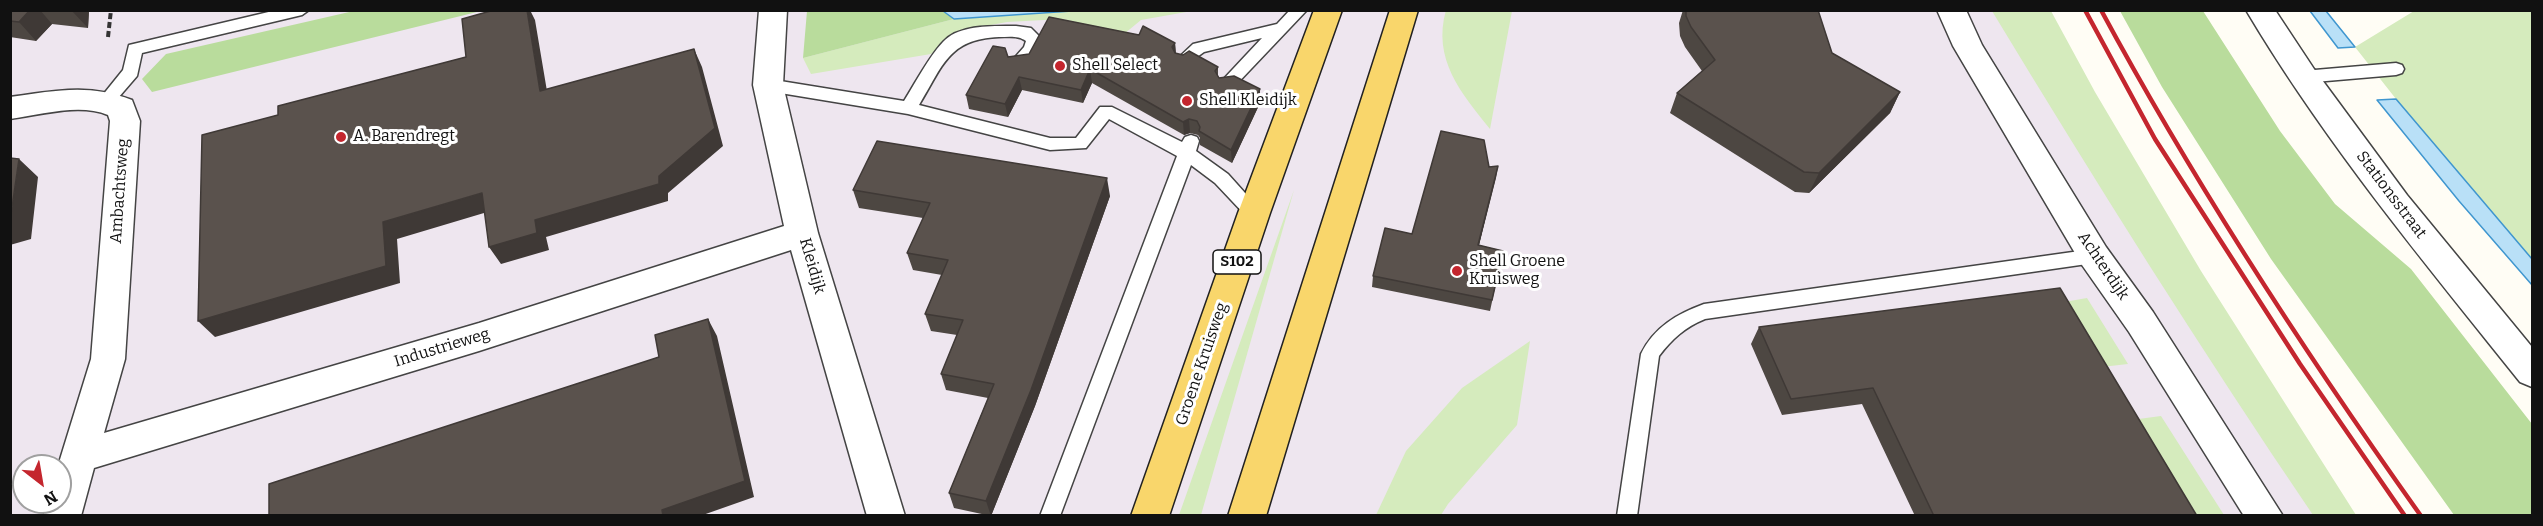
<!DOCTYPE html>
<style>
body{margin:0}
#map{position:relative;width:2543px;height:526px;overflow:hidden;background:#fffdf5;font-family:Bitter,serif}
canvas{display:block}
.frame{position:absolute;inset:0;border:12px solid #111;pointer-events:none}
.north{position:absolute;left:12px;top:454px;width:60px;height:60px;box-sizing:border-box;background:#fff;border:2px solid #a0a0a0;border-radius:50%;rotate:149deg;font-size:16px;font-weight:700;line-height:24px;text-align:center;color:#111}
.north::after{content:'';display:block;margin:auto;width:21px;height:27px;background:#c4262e;clip-path:polygon(50% 0,100% 100%,50% 72%,0 100%)}
</style>
<div id="map">
<canvas width="2543" height="526"></canvas>
<div class="frame"></div>
<div class="north">N</div>
</div>
<script>
const g = document.querySelector('canvas').getContext('2d');
g.lineJoin = 'round';
function paint(path, color) { g.fillStyle = color; g.fill(path, 'evenodd'); }
function strokePath(path, color, width, dash) { g.strokeStyle = color; g.lineWidth = width; g.lineCap = dash ? 'butt' : 'round'; g.setLineDash(dash || []); g.stroke(path); }
function drawText(font, color, halo, rows, align = 'center') {
  g.font = font + ' Bitter,serif'; g.lineWidth = 6; g.setLineDash([]); g.textBaseline = 'middle'; g.strokeStyle = halo; g.fillStyle = color; for (const [text, x, y, turn = 0] of rows) {
    g.save(); g.translate(x, y); g.rotate((+turn || 0) * Math.PI / 180); g.textAlign = isNaN(turn) ? turn : align; if (halo) g.strokeText(text, 0, 0); g.fillText(text, 0, 0); g.restore();
  }
}
const industrial = new Path2D(`
 M 10,11 L 2031,11 L 2332,515 L 11,515 ZM 24,466 L 60,466 L 60,502 L 24,502 Z`);
const green = new Path2D(`
 M 1072,10 L 1192,11 L 1141,20 L 1124,34 L 1063,19 L 1007,22 L 959,31 L 931,54 L 811,74 L 803,58 L 954,19 Z
 M 1446,10 L 1512,11 L 1490,129 C 1461,93 1432,59 1446,10 Z
 M 1992,11 L 2051,11 L 2095,92 L 2201,271 L 2356,515 L 2313,515 C 2201,350 2095,181 1992,11 Z
 M 2414,11 L 2532,11 L 2532,259 L 2396,99 L 2355,47 Z
 M 1294,190 L 1201,515 L 1179,515 Z
 M 2087,298 L 2128,364 L 2084,369 L 2047,305 Z
 M 1530,341 L 1517,425 L 1448,504 L 1441,515 L 1376,515 L 1406,451 L 1462,388 Z
 M 2161,416 L 2224,515 L 2171,515 L 2116,422 Z`);
const forest = new Path2D(`
 M 358,10 L 481,11 L 152,92 L 142,79 L 166,54 Z
 M 807,11 L 943,11 L 954,19 L 803,58 Z
 M 2120,11 L 2203,11 L 2280,131 L 2335,204 L 2411,269 L 2532,424 L 2532,515 L 2454,515 L 2271,259 L 2162,87 Z`);
const water = new Path2D(`
 M 943,11 L 1072,11 L 954,19 Z
 M 2310,11 L 2326,11 L 2355,47 L 2338,48 Z
 M 2396,99 L 2532,259 L 2532,285 L 2459,201 L 2377,100 Z`);
const path = new Path2D(`
 M 108,37 L 111,10`);
const lane = new Path2D(`
 M 277,10 L 309,10 L 302,15 L 142,53 L 137,76 L 112,105 L 100,105 L 98,101 L 123,70 L 129,45 Z
 M 1290,10 L 1307,10 L 1232,89 L 1220,89 L 1218,85 L 1262,38 L 1204,52 L 1183,67 L 1177,65 L 1175,61 L 1193,44 L 1277,24 Z
 M 1016,26 L 1031,28 L 1042,39 L 1038,53 L 1023,68 L 1011,68 L 1009,64 L 1024,47 L 1026,41 C 1018,35 1008,37 999,37 C 948,39 943,66 919,105 L 1050,138 L 1076,138 L 1100,107 L 1112,107 L 1182,142 L 1185,137 L 1191,135 L 1197,137 L 1199,141 L 1196,151 L 1228,174 L 1263,213 L 1260,218 L 1254,220 L 1248,218 L 1215,183 L 1191,165 L 1060,516 L 1040,516 L 1177,156 L 1109,119 L 1086,148 L 1050,150 L 908,114 L 768,91 L 762,89 L 760,85 L 762,81 L 768,79 L 904,101 C 916,82 928,58 943,42 C 959,24 994,26 1016,26 Z
 M 2396,63 L 2402,65 L 2404,69 L 2402,73 L 2396,75 L 2303,83 L 2297,81 L 2295,77 L 2297,73 L 2303,71 Z
 M 2094,249 L 2100,251 L 2103,256 L 2100,261 L 2094,263 L 1705,319 C 1685,327 1672,339 1659,356 L 1637,516 L 1617,516 L 1641,354 C 1654,327 1677,314 1704,304 Z`);
const street = new Path2D(`
 M 759,10 L 787,10 L 783,85 L 818,233 L 905,516 L 867,516 L 791,250 L 479,351 L 94,468 L 81,516 L 43,516 L 48,502 L 60,502 L 58,466 L 91,359 L 110,121 L 108,115 C 79,103 41,115 10,119 L 10,97 C 55,91 88,83 132,100 L 140,121 L 125,359 L 104,433 L 479,323 L 784,226 L 753,85 Z
 M 1937,10 L 1966,10 L 1982,45 L 2106,247 L 2153,312 L 2283,516 L 2244,516 L 2129,332 L 2082,265 L 1953,46 Z
 M 2246,10 L 2275,10 L 2314,69 L 2407,195 L 2532,347 L 2532,387 L 2520,382 C 2424,262 2325,143 2246,10 Z`);
const primary = new Path2D(`
 M 1314,10 L 1342,10 L 1270,213 L 1169,516 L 1131,516 L 1238,213 Z
 M 1390,10 L 1418,10 L 1266,516 L 1228,516 Z`);
const rail = new Path2D(`
 M 2085,10 L 2155,139 L 2300,364 L 2405,516
 M 2101,10 C 2196,186 2305,353 2421,516`);
const wall = new Path2D(`
 M 10,10 L 89,10 L 88,28 L 52,24 L 36,41 L 10,37 Z
 M 1683,10 L 1818,10 L 1832,53 L 1900,92 L 1890,113 L 1809,193 L 1795,192 L 1670,113 L 1677,93 L 1702,71 L 1685,47 L 1680,36 L 1679,23 Z
 M 1175,43 L 1176,54 L 1218,67 L 1218,76 L 1219,78 L 1260,103 L 1232,163 L 1200,145 L 1200,138 L 1198,135 L 1190,133 L 1184,135 L 1092,83 L 1083,103 L 1022,90 L 1008,117 L 969,109 L 966,95 L 1008,57 Z
 M 1498,166 L 1479,245 L 1503,251 L 1490,311 L 1372,287 L 1373,276 L 1412,234 L 1489,167 Z
 M 853,190 L 1110,196 L 1035,406 L 991,516 L 954,508 L 949,493 L 988,398 L 946,390 L 941,374 L 957,335 L 931,331 L 925,314 L 942,275 L 913,270 L 907,253 L 923,218 L 859,208 Z
 M 1759,327 L 2197,516 L 1915,516 L 1862,404 L 1782,415 L 1751,344 Z`);
const shadedWall = new Path2D(`
 M 30,10 L 40,10 L 52,24 L 36,41 L 19,22 Z
 M 71,10 L 89,10 L 88,28 Z
 M 527,10 L 530,10 L 535,20 L 550,109 L 540,91 Z
 M 1175,43 L 1176,57 L 1172,47 Z
 M 694,49 L 702,67 L 723,146 L 668,193 L 668,201 L 546,237 L 549,250 L 501,264 L 489,247 L 535,220 L 659,176 Z
 M 1090,69 L 1092,83 L 1083,103 L 1081,90 Z
 M 1019,77 L 1022,90 L 1008,117 L 1005,104 Z
 M 1260,89 L 1260,103 L 1232,163 L 1231,150 Z
 M 1900,92 L 1890,113 L 1809,193 L 1819,173 Z
 M 1189,119 L 1190,133 L 1184,135 L 1183,122 Z
 M 19,159 L 38,177 L 31,239 L 10,245 L 10,221 Z
 M 1498,166 L 1496,178 L 1476,257 L 1478,245 Z
 M 1107,178 L 1110,196 L 1035,406 L 991,516 L 986,501 Z
 M 482,193 L 494,210 L 397,239 L 400,283 L 215,337 L 198,321 L 383,222 Z
 M 708,319 L 717,336 L 754,497 L 700,516 L 663,516 L 662,510 Z
 M 10,491 L 12,492 L 10,509 Z`);
const building = new Path2D(`
 M 10,10 L 30,10 L 19,22 L 10,21 Z
 M 494,10 L 527,10 L 540,91 L 694,49 L 715,128 L 659,176 L 659,184 L 535,220 L 537,233 L 489,247 L 482,193 L 383,222 L 386,266 L 198,321 L 202,135 L 278,115 L 278,106 L 466,57 L 462,19 Z
 M 1686,10 L 1818,10 L 1832,53 L 1900,92 L 1819,173 L 1804,172 L 1677,93 L 1715,60 L 1691,27 L 1686,16 Z
 M 1049,17 L 1139,35 L 1143,26 L 1175,43 L 1172,47 L 1175,53 L 1183,55 L 1189,51 L 1218,67 L 1215,71 L 1219,78 L 1234,76 L 1260,89 L 1231,150 L 1199,131 L 1200,127 L 1197,121 L 1189,119 L 1183,122 L 1090,69 L 1081,90 L 1019,77 L 1005,104 L 966,95 L 993,46 L 1005,48 L 1008,57 L 1029,54 Z
 M 1441,131 L 1484,140 L 1489,167 L 1498,166 L 1478,245 L 1503,251 L 1492,300 L 1373,276 L 1385,228 L 1412,234 Z
 M 877,141 L 1107,178 L 1031,390 L 986,501 L 949,493 L 994,384 L 941,374 L 963,320 L 925,314 L 948,260 L 907,253 L 930,203 L 853,190 Z
 M 10,158 L 19,159 L 10,221 Z
 M 2060,288 L 2197,516 L 1934,516 L 1873,388 L 1791,399 L 1759,327 Z
 M 708,319 L 745,481 L 662,510 L 663,516 L 269,516 L 269,484 L 659,357 L 655,335 Z`);
const markers = [
 [1060,66,6,"#c4262e"],
 [1187,101,6,"#c4262e"],
 [341,137,6,"#c4262e"],
 [1457,271,6,"#c4262e"]
];
const shields = [
 [1237,262,48]
];
const shieldNames = [
 ["S102",1237,262]
];
const poiNames = [
 ["Shell Select",1072,66],
 ["Shell Kleidijk",1199,101],
 ["A. Barendregt",353,137],
 ["Shell Groene",1469,262],
 ["Kruisweg",1469,280]
];
const streetNames = [
 ["Ambachtsweg",120,191,-86],
 ["Stationsstraat",2391,195,53],
 ["Kleidijk",812,266,74],
 ["Achterdijk",2103,266,56],
 ["Industrieweg",442,348,-17],
 ["Groene Kruisweg",1202,364,-71]
];
paint(industrial, '#eee6ef');
paint(green, '#d5ebbd');
paint(forest, '#b9dc9c');
paint(water, '#b9e0f7');
strokePath(water, '#3f96cf', 1.5);
strokePath(lane, '#444', 3);
strokePath(street, '#444', 3);
strokePath(primary, '#222', 3);
strokePath(path, '#333', 4, [6, 3]);
paint(lane, '#fff');
paint(street, '#fff');
paint(primary, '#f9d66b');
strokePath(rail, '#c4262e', 4.5);
paint(wall, '#4d4742');
paint(shadedWall, '#3f3936');
paint(building, '#5a524d');
strokePath(building, '#3f3936', 1.5);
for (const [x, y, r, color] of markers) { const dot = new Path2D(); dot.arc(x, y, r, 0, 2 * Math.PI); g.fillStyle = color; g.fill(dot); strokePath(dot, '#fff', 2); }
for (const [x, y, w] of shields) { const box = new Path2D(); box.roundRect(x - w / 2, y - 12, w, 24, 4.5); g.fillStyle = '#fff'; g.fill(box); strokePath(box, '#111', 1.5); }
drawText('bold 15px', '#111', null, shieldNames);
drawText('16px', '#111', '#fff', poiNames, 'left');
drawText('16px', '#111', '#fff', streetNames);
</script>
